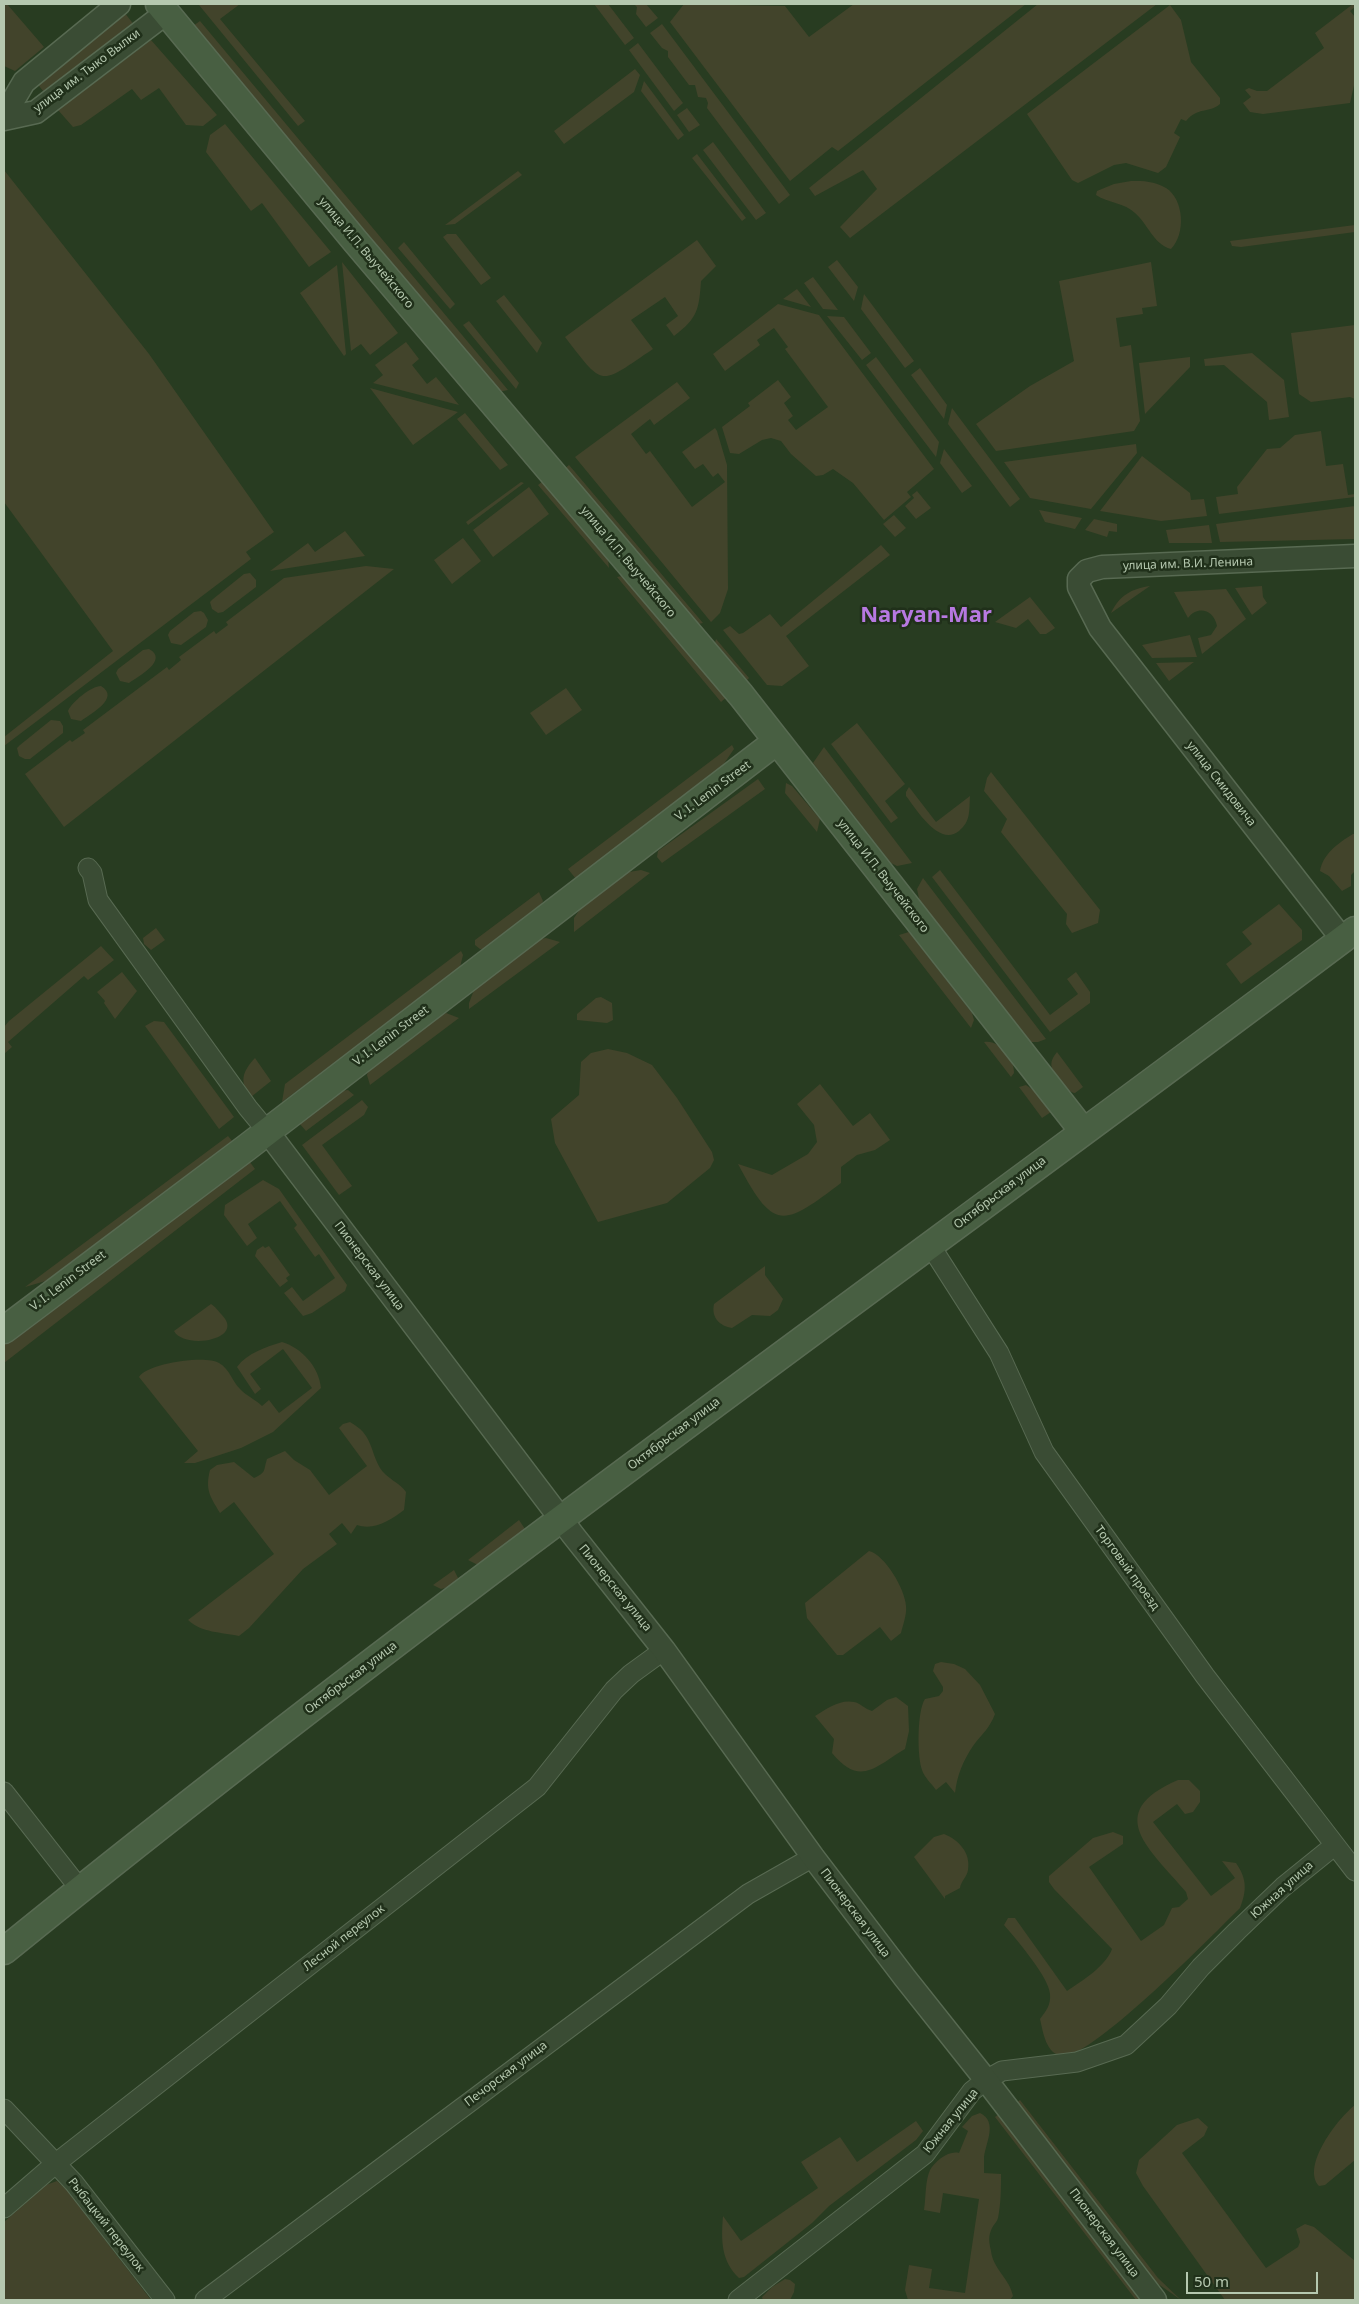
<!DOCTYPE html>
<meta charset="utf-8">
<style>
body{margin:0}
#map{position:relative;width:1359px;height:2304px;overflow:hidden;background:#283c21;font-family:"Noto Sans",sans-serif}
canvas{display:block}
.frame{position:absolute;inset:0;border:5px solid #b5c8af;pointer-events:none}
.scale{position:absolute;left:1186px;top:2272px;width:132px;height:22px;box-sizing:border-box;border:2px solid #b5c8af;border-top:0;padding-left:6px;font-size:15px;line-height:18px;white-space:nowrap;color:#b5c8af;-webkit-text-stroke:4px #20301a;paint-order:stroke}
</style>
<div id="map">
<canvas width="1359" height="2304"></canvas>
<div class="frame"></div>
<div class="scale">50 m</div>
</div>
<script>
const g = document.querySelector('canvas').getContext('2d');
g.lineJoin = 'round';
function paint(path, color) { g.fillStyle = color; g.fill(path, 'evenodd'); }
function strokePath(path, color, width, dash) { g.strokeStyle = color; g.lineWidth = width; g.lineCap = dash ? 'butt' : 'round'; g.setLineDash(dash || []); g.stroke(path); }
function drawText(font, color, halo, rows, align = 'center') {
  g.font = font + ' "Noto Sans",sans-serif'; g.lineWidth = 5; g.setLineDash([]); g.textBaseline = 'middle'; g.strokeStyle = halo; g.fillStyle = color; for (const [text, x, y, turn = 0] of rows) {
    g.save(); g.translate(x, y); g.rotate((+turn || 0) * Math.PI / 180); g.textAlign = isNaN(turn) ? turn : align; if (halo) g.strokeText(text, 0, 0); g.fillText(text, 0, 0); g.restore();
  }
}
const green = new Path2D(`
 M 4,4 L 7,4 L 44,47 L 15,71 L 4,66 Z
 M 201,4 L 240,4 L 220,19 L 305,121 L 298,126 L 199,5 Z
 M 594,4 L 608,4 L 634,38 L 625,45 Z
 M 634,4 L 646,4 L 658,18 L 646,27 L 636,14 L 637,7 Z
 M 684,4 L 785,6 L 809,37 L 854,4 L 1026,4 L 838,151 L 832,147 L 790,181 L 670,22 Z
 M 1038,4 L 1157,4 L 850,238 L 840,227 L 877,189 L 863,170 L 815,196 L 809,188 Z
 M 1353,4 L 1355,4 L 1355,7 L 1350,11 L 1355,17 L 1355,81 L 1350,103 L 1263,114 L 1250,112 L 1243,103 L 1251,97 L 1245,90 L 1249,88 L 1257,91 L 1267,91 L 1324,48 L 1315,33 Z
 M 1170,5 L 1181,20 L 1191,62 L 1220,98 L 1220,104 C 1208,114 1199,106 1186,121 L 1181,119 L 1174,133 L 1180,137 L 1166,167 L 1158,173 L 1126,163 L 1114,165 L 1078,183 L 1072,180 L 1027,114 Z
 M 124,12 L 135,26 L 47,96 L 36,82 Z
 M 200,21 L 508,390 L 498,392 L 193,26 Z
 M 662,24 L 790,195 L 779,204 L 707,108 L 708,103 L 706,98 L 698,97 L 695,85 L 689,85 L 668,57 L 668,51 L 662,48 L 650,33 Z
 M 151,40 L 217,115 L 203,126 L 186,125 L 159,88 L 141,100 L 132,89 L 81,125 L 73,127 L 58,110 Z
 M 638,43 L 683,103 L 674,111 L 629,50 Z
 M 635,69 L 640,75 L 634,92 L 564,144 L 554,131 Z
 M 644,81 L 684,135 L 678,140 L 641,91 Z
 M 687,108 L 700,125 L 689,132 L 677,115 Z
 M 225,124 L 331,252 L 309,267 L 262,203 L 251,211 L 206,152 L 210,135 Z
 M 713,142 L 766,213 L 756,220 L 703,150 Z
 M 697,154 L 746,218 L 742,221 L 692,158 Z
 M 4,170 L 149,354 L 274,532 L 246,552 L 251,559 L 4,746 L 4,737 L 113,651 L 4,502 Z
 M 518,171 L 522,175 L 455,224 L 445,225 Z
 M 1131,181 C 1144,181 1154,181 1166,188 C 1184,199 1186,234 1171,249 C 1153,244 1148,224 1135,213 C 1125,203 1108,203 1096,195 L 1097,191 L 1114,184 Z
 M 1355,225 L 1355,232 L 1241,247 L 1232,246 L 1230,241 Z
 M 447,234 L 456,234 L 491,278 L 481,285 L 443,237 Z
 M 697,240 L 716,266 L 701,281 C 699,309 698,318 674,336 L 666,325 L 678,316 L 665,297 L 631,320 L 653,349 C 599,385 605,389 565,337 Z
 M 404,242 L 455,304 L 450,309 L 398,248 Z
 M 837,260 L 858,287 L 854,301 L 828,267 Z
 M 342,262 L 398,333 L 370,355 L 361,344 L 351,351 Z
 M 1151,262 L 1157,306 L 1142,308 L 1143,314 L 1116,318 L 1120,347 L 1131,345 L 1140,421 L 1134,431 L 996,451 L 976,424 L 1030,386 L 1074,361 L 1059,281 Z
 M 337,265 L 346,354 L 344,356 L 300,293 Z
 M 813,277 L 838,310 L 823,309 L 804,283 Z
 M 797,289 L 811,307 L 783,299 Z
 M 864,294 L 914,361 L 905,368 L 861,309 Z
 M 504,295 L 542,343 L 537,353 L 496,301 Z
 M 778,304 L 819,315 L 934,469 L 907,492 L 911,497 L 884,520 L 853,483 L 833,469 L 823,475 L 816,476 L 791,454 L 781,441 L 771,438 L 762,440 L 739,454 L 730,453 L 722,427 L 750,406 L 748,403 L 778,380 L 791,397 L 784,403 L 793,416 L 788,420 L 796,430 L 828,407 L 785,349 L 788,347 L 774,328 L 757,340 L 760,345 L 725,371 L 713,354 Z
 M 827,316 L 844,317 L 871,353 L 862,360 Z
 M 469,321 L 519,383 L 516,389 L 463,325 Z
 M 1355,325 L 1355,399 L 1350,397 L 1311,402 L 1299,394 L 1291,333 Z
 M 406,342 L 419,359 L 412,365 L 427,384 L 436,377 L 459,405 L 373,383 L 383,375 L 375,365 Z
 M 1252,353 L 1284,380 L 1289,417 L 1269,420 L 1267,402 L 1224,365 L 1205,366 L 1204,359 Z
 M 876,357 L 939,442 L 936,457 L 866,365 Z
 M 1190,357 L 1190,367 L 1145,414 L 1139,363 Z
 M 920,368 L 947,405 L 944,419 L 911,375 Z
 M 677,382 L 690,398 L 654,425 L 650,419 L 631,434 L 646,454 L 650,451 L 692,507 L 725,482 L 718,473 L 713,477 L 703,464 L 695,469 L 682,452 L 715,428 L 717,431 L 727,465 L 728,589 L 720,613 L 711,622 L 575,457 Z
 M 370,388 L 458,412 L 413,445 Z
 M 952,408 L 1020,499 L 1010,507 L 948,424 Z
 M 465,413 L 508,465 L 500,470 L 457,419 Z
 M 1321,431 L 1326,466 L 1343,464 L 1348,495 L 1355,494 L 1355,497 L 1219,514 L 1216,497 L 1238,494 L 1237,487 L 1267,449 L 1280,448 L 1295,435 Z
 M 1136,444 L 1137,453 L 1091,509 L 1030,498 L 1004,462 Z
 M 944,449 L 972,486 L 962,493 L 940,463 Z
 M 1142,456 L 1190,493 L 1191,500 L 1204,499 L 1207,516 L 1161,521 L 1100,511 Z
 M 569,465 L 703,623 L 694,625 L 563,470 Z
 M 543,481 L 608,559 L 609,568 L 538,485 Z
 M 521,482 L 524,483 L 468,525 L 466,522 Z
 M 529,487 L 549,514 L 493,557 L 473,530 Z
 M 917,491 L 931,508 L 916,519 L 905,506 L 914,498 L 912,495 Z
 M 1355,506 L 1355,539 L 1220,542 L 1216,524 Z
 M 1039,510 L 1082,518 L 1075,529 L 1045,522 Z
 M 894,515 L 906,528 L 895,537 L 883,524 Z
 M 1094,519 L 1117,524 L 1117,532 L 1109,531 L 1107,537 L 1085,530 Z
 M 1209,525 L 1212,543 L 1169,543 L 1166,530 Z
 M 345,531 L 365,556 L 270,571 L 308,543 L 315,552 Z
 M 463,538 L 481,561 L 452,584 L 434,560 Z
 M 881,545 L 890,555 L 786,636 L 809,666 L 782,686 L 767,685 L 723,630 L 730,626 L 739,634 L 743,633 L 770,614 L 781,627 Z
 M 366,566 L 394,569 L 64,827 L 25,774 L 70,740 L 72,742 L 85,733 L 83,730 L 167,667 L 169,670 L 181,660 L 179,657 L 214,631 L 216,634 L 228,625 L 226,622 L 284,578 Z
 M 250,573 L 256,580 L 256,587 L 223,612 L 218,613 L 212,609 L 210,602 L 213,599 L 244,574 Z
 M 627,575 L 728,696 L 721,702 L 617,577 Z
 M 1150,586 L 1111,613 C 1120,595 1131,589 1150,586 Z
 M 1262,586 L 1263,597 L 1267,603 L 1252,615 L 1235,588 Z
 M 1226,589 L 1246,619 L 1202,654 L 1198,638 L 1211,635 L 1217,626 C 1214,610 1198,605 1188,618 L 1174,592 Z
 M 1030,597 L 1055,628 L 1046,634 L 1040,634 L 1028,619 L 1016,628 L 995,622 Z
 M 201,611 L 204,613 L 208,620 L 206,627 L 181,645 L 171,643 L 168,635 L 170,631 L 194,612 Z
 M 1190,635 L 1197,657 L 1152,658 L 1142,645 Z
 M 716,639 L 749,678 L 744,683 L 714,646 Z
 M 149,649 C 169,660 139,676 129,683 L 120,681 L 116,673 L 118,669 L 143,650 Z
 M 1194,662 L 1169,681 L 1156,663 Z
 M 101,686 C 121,698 90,714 81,721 L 71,719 L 68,711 C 72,702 91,686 101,686 Z
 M 566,688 L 582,710 L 546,735 L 530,713 Z
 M 51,720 L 60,721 L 63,726 L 63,733 L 30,759 L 25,759 L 19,756 L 17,748 L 20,745 Z
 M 857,723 L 905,784 L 885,801 L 898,818 L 891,823 L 831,744 Z
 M 732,745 L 734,749 L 721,768 L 576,879 L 568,869 Z
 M 824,747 L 912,863 L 897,866 L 891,863 L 813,763 Z
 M 991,772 L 1100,910 L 1098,923 L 1072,933 L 1066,924 L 1067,914 L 1001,832 L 1007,819 L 984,791 L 987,778 Z
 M 758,779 L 765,789 L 662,863 L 657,857 L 658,851 Z
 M 786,783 L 792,786 L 820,819 L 817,832 L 785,793 Z
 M 909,787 L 936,822 L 970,796 C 969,811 971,821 959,831 C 939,847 917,810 906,796 L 906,792 Z
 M 1353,834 L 1355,834 L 1355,871 L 1351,875 L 1351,886 L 1342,891 L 1329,876 L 1320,871 C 1323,854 1338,843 1353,834 Z
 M 641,870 L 650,873 L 574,932 L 574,918 L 580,909 L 629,872 Z
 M 940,870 L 1050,1015 L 1078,994 L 1067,979 L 1076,972 L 1090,992 L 1090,1003 L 1050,1032 L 932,877 Z
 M 923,878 L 1046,1039 L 1038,1042 L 1026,1042 L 920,903 L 917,889 Z
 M 539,892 L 543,901 L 540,907 L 485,949 L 480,949 L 475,945 L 475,940 Z
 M 1279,904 L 1302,930 L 1302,940 L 1241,984 L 1226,964 L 1252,944 L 1242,932 Z
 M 156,928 L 165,940 L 151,950 L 144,944 L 143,938 Z
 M 909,932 L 972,1013 L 974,1020 L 971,1028 L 899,935 Z
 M 546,938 L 560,942 L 469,1009 L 469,1003 L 474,990 L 541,939 Z
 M 101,946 L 114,960 L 88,980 L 84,976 L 8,1042 L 12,1047 L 4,1054 L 4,1027 L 9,1021 Z
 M 461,951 L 463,955 L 459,971 L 282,1102 L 285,1084 Z
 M 122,972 L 137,991 L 115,1019 L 104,1003 L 105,1001 L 97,992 Z
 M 601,997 L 612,1003 L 613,1020 L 607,1023 L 577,1020 L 577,1014 L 596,998 Z
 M 446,1013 L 459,1018 L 370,1085 L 367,1075 L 369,1068 L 435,1018 Z
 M 154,1021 L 164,1022 L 234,1117 L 219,1129 L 145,1026 Z
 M 984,1042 C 999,1039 1015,1059 1014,1073 L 1011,1077 Z
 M 608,1049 L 627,1053 L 652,1065 L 677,1098 L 712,1152 L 714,1160 L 710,1168 L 667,1203 L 598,1222 L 555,1143 L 551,1119 L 579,1095 L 581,1062 L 591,1053 Z
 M 1057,1052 L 1083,1087 L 1075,1093 C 1067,1092 1055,1077 1052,1068 C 1050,1062 1053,1057 1057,1052 Z
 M 255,1058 L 271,1081 L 251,1097 C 239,1082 242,1072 255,1058 Z
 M 820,1084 L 853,1126 L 870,1113 L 890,1140 L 875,1150 L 857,1155 L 841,1167 L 841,1183 C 783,1227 774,1232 738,1164 L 772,1175 L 808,1154 L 817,1142 L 814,1125 L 797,1104 Z
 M 1026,1085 L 1036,1092 L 1051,1112 L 1042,1118 L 1019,1087 Z
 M 348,1090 L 354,1095 L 306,1131 L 299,1123 L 340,1091 Z
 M 362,1100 L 368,1107 L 364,1115 L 322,1145 L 352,1186 L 339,1195 L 302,1145 Z
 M 228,1136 L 233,1142 L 49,1280 L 25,1287 Z
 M 247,1158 L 255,1169 L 4,1363 L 4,1345 Z
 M 263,1180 L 279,1189 L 347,1285 L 345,1291 L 312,1313 L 303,1316 L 284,1293 L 292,1287 L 303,1301 L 335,1278 L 319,1254 L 315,1257 L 294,1228 L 297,1225 L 280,1201 L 248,1224 L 257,1238 L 247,1246 L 224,1215 L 225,1205 Z
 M 263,1246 L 265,1248 L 269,1246 L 290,1275 L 286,1278 L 288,1281 L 280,1287 L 255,1256 L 257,1250 Z
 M 765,1266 L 765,1275 L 783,1299 L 778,1310 L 770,1316 L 752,1315 L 732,1328 C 720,1326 711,1318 714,1304 Z
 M 211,1304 C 216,1307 218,1311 222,1315 C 246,1340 184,1350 174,1331 Z
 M 282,1342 C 302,1348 319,1367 321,1388 L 273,1432 L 241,1448 L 195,1463 L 184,1463 L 198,1451 L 139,1377 C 148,1363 206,1355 219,1363 C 230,1369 232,1382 241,1390 C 247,1396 256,1400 262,1406 L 269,1400 L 279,1413 L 312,1388 L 283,1349 L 250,1374 L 261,1389 L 255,1394 L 237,1367 C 247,1353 266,1347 282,1342 Z
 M 350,1422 C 373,1435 369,1448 380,1468 C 386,1478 400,1483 406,1492 L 404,1510 C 391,1520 374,1531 357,1525 L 351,1534 L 342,1523 L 329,1534 L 337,1544 L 303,1569 L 249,1628 L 239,1636 C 221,1632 202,1633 188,1620 L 274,1554 L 234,1502 L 220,1513 C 210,1496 205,1490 210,1470 L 217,1465 L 234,1462 L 254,1478 C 267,1472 263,1471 267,1459 L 285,1451 L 294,1460 L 310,1470 L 329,1495 L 367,1466 L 339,1428 L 343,1424 Z
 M 519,1520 L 527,1532 L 478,1565 L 468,1560 Z
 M 869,1551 C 885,1555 905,1589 906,1606 C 907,1614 903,1625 901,1633 L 891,1641 L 880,1627 L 843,1655 L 837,1655 L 807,1618 L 805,1603 Z
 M 454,1570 L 458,1578 L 449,1587 L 441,1589 L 433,1585 Z
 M 941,1662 L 954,1664 L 965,1669 L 980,1685 L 995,1714 C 990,1728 981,1735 973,1746 C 963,1761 957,1775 955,1793 L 946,1782 L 936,1790 C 932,1784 924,1777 922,1770 C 917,1756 917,1711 925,1699 L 939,1696 L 943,1691 L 943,1687 L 933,1671 L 935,1664 Z
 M 896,1697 L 908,1706 L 909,1731 L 905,1749 C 875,1767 860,1787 832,1753 L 834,1739 L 815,1716 C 826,1709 840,1699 854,1702 C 860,1703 865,1709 872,1711 L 887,1700 Z
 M 1178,1780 L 1189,1780 L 1200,1791 L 1200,1802 L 1193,1812 L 1185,1814 L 1177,1804 L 1153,1822 L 1211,1896 L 1235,1878 L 1222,1861 L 1236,1863 C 1247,1879 1247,1890 1240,1908 C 1216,1932 1089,2061 1062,2056 C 1046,2054 1043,2032 1040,2019 C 1046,2011 1051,2005 1050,1994 C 1049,1977 1016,1939 1004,1925 L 1008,1918 L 1015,1918 L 1067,1991 C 1082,1981 1106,1966 1112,1949 L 1054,1889 L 1049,1882 L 1049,1876 L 1093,1838 L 1113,1832 L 1123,1836 L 1123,1844 L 1089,1867 L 1141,1941 L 1164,1925 L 1172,1908 L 1179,1907 L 1188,1899 L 1186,1892 C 1151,1850 1101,1813 1178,1780 Z
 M 944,1834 C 959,1840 971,1853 968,1870 C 967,1877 961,1881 960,1888 L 945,1896 L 945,1899 L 914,1857 L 934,1837 Z
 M 1020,2100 L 1158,2278 L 1181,2300 L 1154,2281 L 1015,2104 Z
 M 1355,2105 L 1355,2160 L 1325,2185 L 1319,2186 C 1301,2166 1338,2118 1355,2105 Z
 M 980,2113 C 998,2122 986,2142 984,2157 C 984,2162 984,2168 984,2173 L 1001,2174 C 1001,2189 1001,2203 998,2218 C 997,2222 994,2224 992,2228 C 988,2236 989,2242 991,2251 C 993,2269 1010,2279 1013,2296 L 1010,2300 L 908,2300 L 905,2290 L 909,2265 L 932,2269 L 929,2288 L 965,2293 L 979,2199 L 943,2193 L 940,2213 L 924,2210 C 926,2198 925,2181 930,2170 C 935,2161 949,2150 959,2153 L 968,2131 L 962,2127 L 972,2116 Z
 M 999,2114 L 1142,2300 L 1136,2300 L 995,2117 Z
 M 1198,2118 L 1208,2127 L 1204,2136 L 1182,2153 L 1266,2268 L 1298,2247 L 1300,2242 L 1296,2229 L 1305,2224 L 1314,2227 L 1355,2261 L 1355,2300 L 1225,2300 L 1143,2186 L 1136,2173 L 1139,2160 L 1177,2125 Z
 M 916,2121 L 923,2131 L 916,2140 L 829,2206 L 812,2223 L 744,2277 L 739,2278 C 721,2261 721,2240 723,2216 L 741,2241 L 818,2188 L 801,2162 L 840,2137 L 857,2162 Z
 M 57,2181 L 66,2189 L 151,2300 L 4,2300 L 4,2222 L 46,2185 Z
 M 785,2279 L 790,2280 L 795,2284 L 794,2292 L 790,2300 L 763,2300 L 762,2297 L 772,2287 Z`);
const minor = new Path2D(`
 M 88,868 L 92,873 L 98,900 L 248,1108 L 267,1131
 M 930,1245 L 999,1353 L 1044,1452 L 1205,1676 L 1355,1871
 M 4,1792 L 80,1889
 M 4,2109 L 74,2183 L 165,2300
 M 4,2208 L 55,2164 L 537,1787 L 614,1690 L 631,1674 L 664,1650
 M 205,2300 L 748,1894 L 813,1857
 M 738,2300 L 925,2154 L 972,2091 L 986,2080 L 1002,2071 L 1077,2062 L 1126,2045 L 1168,2006 L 1201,1967 L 1237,1931 L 1283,1887 L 1335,1845`);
const tertiary = new Path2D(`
 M 4,116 L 24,82 L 119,4
 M 4,119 L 36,112 L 166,13
 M 1343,940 L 1100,628 L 1079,587 L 1079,579 L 1087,571 L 1102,567 L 1355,556
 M 267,1131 L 573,1535 L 664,1650 L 813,1857 L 905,1978 L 986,2080 L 1155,2300`);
const secondary = new Path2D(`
 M 159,4 L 356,242 L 741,695 L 1083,1131
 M 4,1330 L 246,1148 L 777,741
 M 4,1951 C 442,1595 904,1269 1355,930`);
const streetNames = [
 ["улица им. Тыко Вылки",87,71,-37],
 ["улица И.П. Выучейского",366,253,50],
 ["улица И.П. Выучейского",628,562,50],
 ["улица им. В.И. Ленина",1188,564,-2],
 ["улица Смидовича",1221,784,52],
 ["V. I. Lenin Street",713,791,-37],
 ["улица И.П. Выучейского",883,876,52],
 ["V. I. Lenin Street",391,1036,-37],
 ["Октябрьская улица",1000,1193,-37],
 ["Пионерская улица",369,1266,53],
 ["V. I. Lenin Street",68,1281,-37],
 ["Октябрьская улица",674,1434,-37],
 ["Торговый проезд",1127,1568,54],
 ["Пионерская улица",615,1588,51],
 ["Октябрьская улица",351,1678,-37],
 ["Южная улица",1282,1890,-42],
 ["Пионерская улица",855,1913,53],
 ["Лесной переулок",344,1938,-38],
 ["Печорская улица",506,2074,-37],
 ["Южная улица",951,2121,-51],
 ["Рыбацкий переулок",106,2225,52],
 ["Пионерская улица",1104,2233,53]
];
const townNames = [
 ["Naryan-Mar",926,616]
];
paint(green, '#42442b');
strokePath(minor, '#586a52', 21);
strokePath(tertiary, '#586a52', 25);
strokePath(secondary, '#586a52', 29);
strokePath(minor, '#3a4c34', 19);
strokePath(tertiary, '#3a4c34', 22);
strokePath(secondary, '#485f42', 26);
drawText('12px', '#b5c8af', '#20301a', streetNames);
drawText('bold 22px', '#b779e1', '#20301a', townNames);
</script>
